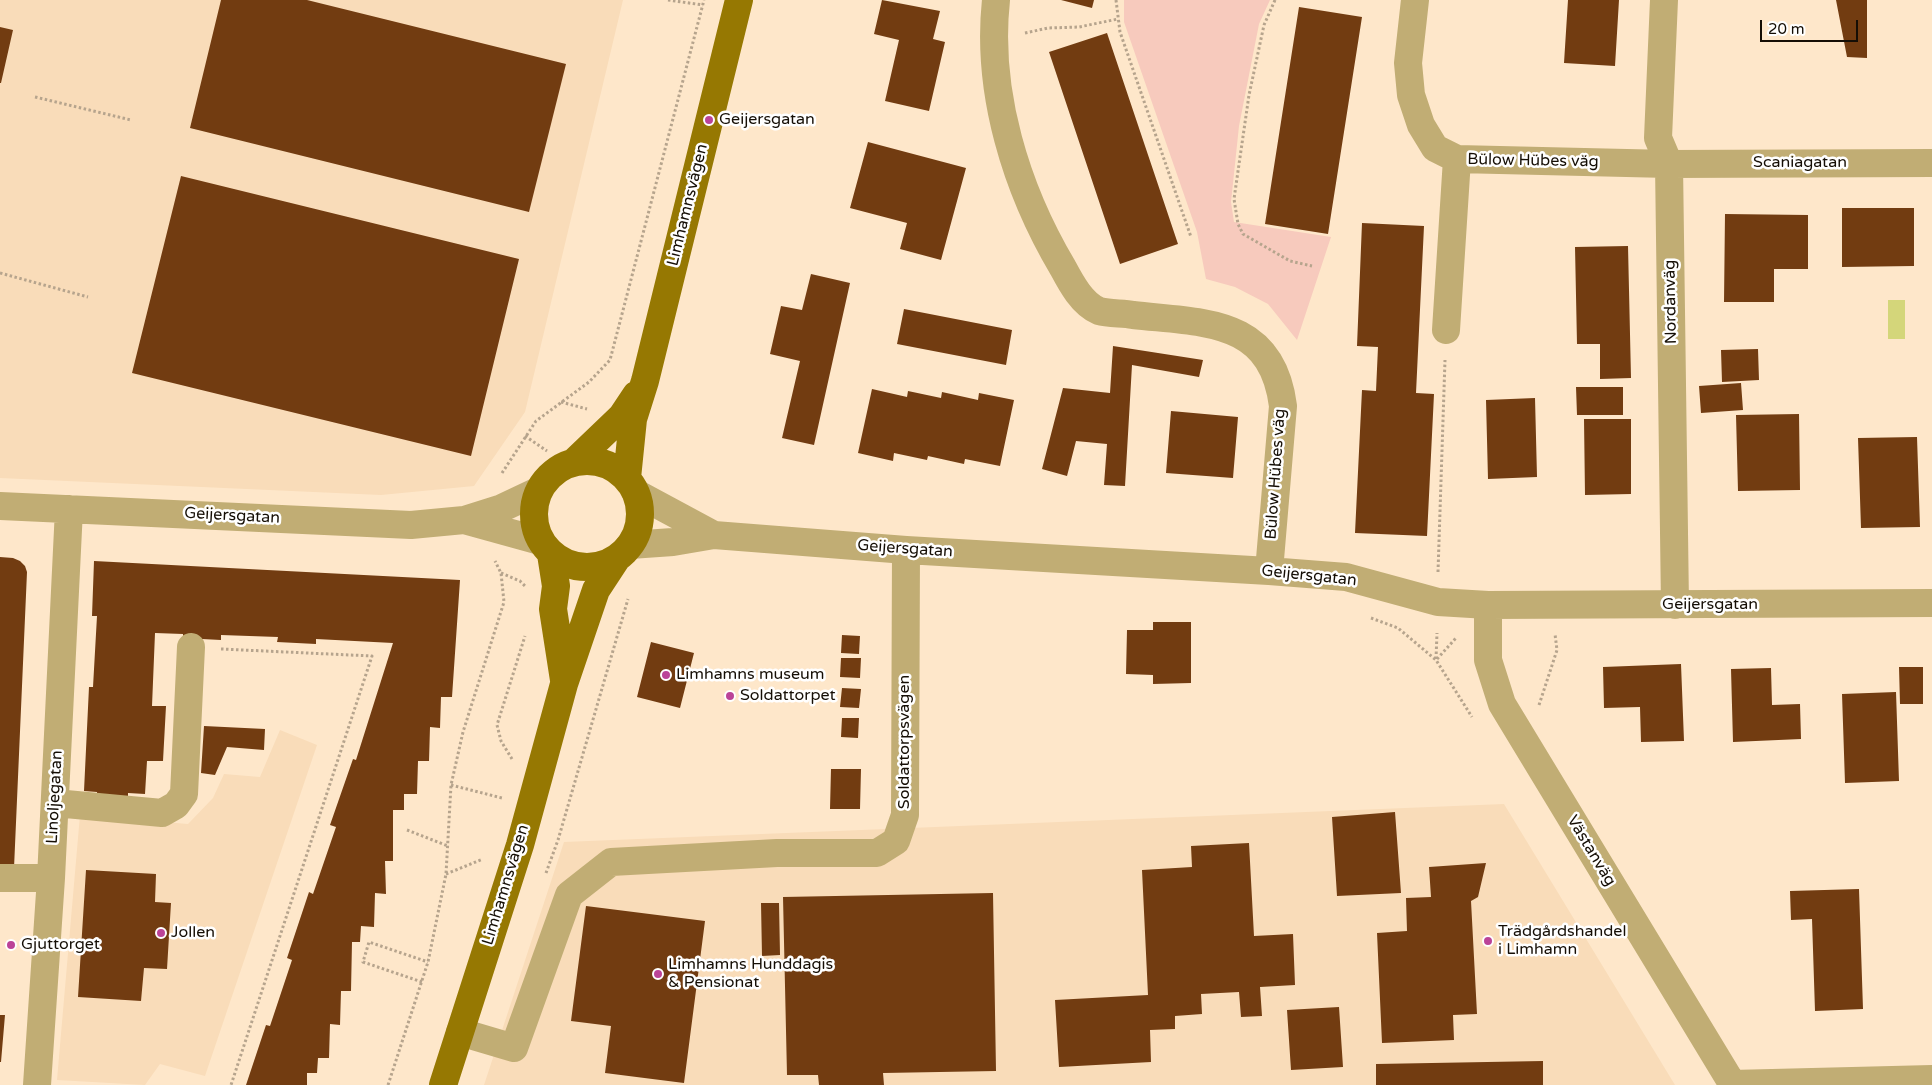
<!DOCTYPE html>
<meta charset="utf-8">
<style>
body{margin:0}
#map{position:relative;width:1932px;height:1085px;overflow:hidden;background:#fee7ca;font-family:"Varela Round",sans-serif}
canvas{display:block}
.scale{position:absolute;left:1760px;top:20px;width:98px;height:22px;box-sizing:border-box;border:2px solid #150e05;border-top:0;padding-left:6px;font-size:15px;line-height:18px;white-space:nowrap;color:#150e05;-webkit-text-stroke:4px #fff;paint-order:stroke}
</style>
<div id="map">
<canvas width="1932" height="1085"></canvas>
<div class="scale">20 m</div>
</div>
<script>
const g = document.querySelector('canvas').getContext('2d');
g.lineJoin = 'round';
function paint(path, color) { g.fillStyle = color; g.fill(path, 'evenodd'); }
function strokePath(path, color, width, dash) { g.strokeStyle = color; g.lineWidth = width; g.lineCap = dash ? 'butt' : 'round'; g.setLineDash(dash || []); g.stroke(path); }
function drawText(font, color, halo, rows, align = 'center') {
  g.font = font + ' "Varela Round",sans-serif'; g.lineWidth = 5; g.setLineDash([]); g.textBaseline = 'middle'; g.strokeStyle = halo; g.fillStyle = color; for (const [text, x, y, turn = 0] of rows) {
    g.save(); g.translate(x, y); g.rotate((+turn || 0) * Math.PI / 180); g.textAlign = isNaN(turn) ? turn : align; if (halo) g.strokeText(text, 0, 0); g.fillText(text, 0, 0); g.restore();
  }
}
const built = new Path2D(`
 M 0,0 L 623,0 L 525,412 L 474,486 L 381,495 L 0,478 Z
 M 280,730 L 317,745 L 205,1076 L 160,1064 L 145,1085 L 57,1080 L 80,815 L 188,824 L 213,798 L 224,774 L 260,777 Z
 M 1504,804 L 1675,1085 L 484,1085 L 564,842 Z`);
const green = new Path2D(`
 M 1124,0 L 1270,0 L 1259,24 L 1239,126 L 1231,202 L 1234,222 L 1331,237 L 1297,340 L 1268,304 L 1235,287 L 1206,279 L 1197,232 L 1124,22 Z`);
const water = new Path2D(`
 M 1888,300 L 1905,300 L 1905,339 L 1888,339 Z`);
const building = new Path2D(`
 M 221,0 L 307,0 L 566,64 L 529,212 L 190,128 Z
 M 882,0 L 940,11 L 933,39 L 945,42 L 929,111 L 885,101 L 899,40 L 874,34 Z
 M 1061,0 L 1094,0 L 1092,8 Z
 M 1568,0 L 1619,0 L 1615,66 L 1564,63 Z
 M 1836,0 L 1867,0 L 1867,58 L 1847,57 Z
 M 1299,7 L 1362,17 L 1328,234 L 1265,224 Z
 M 0,27 L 13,30 L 1,83 L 0,83 Z
 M 1107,33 L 1178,244 L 1120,264 L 1049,52 Z
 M 868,142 L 966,168 L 941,260 L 900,249 L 907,223 L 850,208 Z
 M 181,176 L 519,259 L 471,456 L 132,373 Z
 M 1842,208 L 1914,208 L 1914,266 L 1842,267 Z
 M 1725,214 L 1808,215 L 1808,269 L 1774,269 L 1774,302 L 1724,302 Z
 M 1362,223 L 1424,226 L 1416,393 L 1434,394 L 1427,536 L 1355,533 L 1362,390 L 1376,391 L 1378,347 L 1357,346 Z
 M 1628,246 L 1631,378 L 1600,379 L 1600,344 L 1577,344 L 1575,247 Z
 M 811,274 L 850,283 L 814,445 L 782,438 L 800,361 L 770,354 L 781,306 L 802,310 Z
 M 904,309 L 1012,330 L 1006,365 L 897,344 Z
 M 1113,346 L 1203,360 L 1199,377 L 1132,365 L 1125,486 L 1104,485 L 1107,444 L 1076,441 L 1067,476 L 1042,469 L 1063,388 L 1110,393 Z
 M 1758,349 L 1759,380 L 1722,382 L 1721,350 Z
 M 1741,383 L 1743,410 L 1701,413 L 1699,386 Z
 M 1576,387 L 1623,387 L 1623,415 L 1577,415 Z
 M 872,389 L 907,397 L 908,391 L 941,398 L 942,392 L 978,400 L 979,393 L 1014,400 L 1000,466 L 965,459 L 964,464 L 928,456 L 927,460 L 894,453 L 893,461 L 858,453 Z
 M 1535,398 L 1537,477 L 1488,479 L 1486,400 Z
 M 1171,411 L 1238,417 L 1233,478 L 1166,473 Z
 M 1799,414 L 1800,490 L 1738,491 L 1736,415 Z
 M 1584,419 L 1631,419 L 1631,494 L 1585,495 Z
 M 1917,437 L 1920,527 L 1861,528 L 1858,438 Z
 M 0,557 L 13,558 L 20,561 L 25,566 L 27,572 L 14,868 L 0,867 Z
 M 94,561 L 460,580 L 452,697 L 441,697 L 440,728 L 430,727 L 429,761 L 418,761 L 417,794 L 404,794 L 404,810 L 393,810 L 393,861 L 385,861 L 386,894 L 375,893 L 374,927 L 361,926 L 360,942 L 352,942 L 351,991 L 341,991 L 340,1025 L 330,1024 L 329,1058 L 318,1058 L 317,1073 L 307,1073 L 307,1085 L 246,1085 L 266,1025 L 270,1026 L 292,960 L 287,958 L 309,892 L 313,894 L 336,827 L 330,825 L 353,759 L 356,760 L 393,643 L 316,639 L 316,644 L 277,642 L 278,637 L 221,635 L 221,640 L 183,638 L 183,634 L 155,633 L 152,706 L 166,706 L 163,761 L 147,761 L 145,794 L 128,793 L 128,800 L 97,799 L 97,792 L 84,791 L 89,687 L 93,687 L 97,616 L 92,616 Z
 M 1153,622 L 1191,622 L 1191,683 L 1153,684 L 1153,675 L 1126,674 L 1127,630 L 1153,630 Z
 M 842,635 L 860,636 L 859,654 L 841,653 Z
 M 651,642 L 694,653 L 680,708 L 637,697 Z
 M 841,658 L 861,658 L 860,678 L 840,677 Z
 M 1681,664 L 1684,741 L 1641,742 L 1640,707 L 1604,708 L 1603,667 Z
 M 1899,667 L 1923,667 L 1923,704 L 1900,704 Z
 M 1771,668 L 1772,705 L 1800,704 L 1801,739 L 1733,742 L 1731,669 Z
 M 842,688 L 861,689 L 859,708 L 840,707 Z
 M 1896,692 L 1899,781 L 1845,783 L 1842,694 Z
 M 842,718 L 859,718 L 858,738 L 841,737 Z
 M 204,726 L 265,729 L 264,750 L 227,747 L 215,775 L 201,773 Z
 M 831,769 L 861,769 L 860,809 L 830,809 Z
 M 1395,812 L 1401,893 L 1337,896 L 1332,817 Z
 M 1249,843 L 1254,936 L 1293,934 L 1295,985 L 1260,987 L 1262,1016 L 1241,1017 L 1239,992 L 1201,994 L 1202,1014 L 1175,1016 L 1175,1029 L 1150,1030 L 1151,1062 L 1059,1067 L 1055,1000 L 1148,995 L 1142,870 L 1192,867 L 1191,846 Z
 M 1486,863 L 1478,897 L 1471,901 L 1477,1014 L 1453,1015 L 1454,1040 L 1382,1043 L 1377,933 L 1407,931 L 1406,898 L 1431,897 L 1429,867 Z
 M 86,870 L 156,874 L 155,902 L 171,903 L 167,969 L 144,968 L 141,1001 L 78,997 Z
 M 1859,889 L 1863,1009 L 1815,1011 L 1812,919 L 1791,920 L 1790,891 Z
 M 993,893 L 996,1071 L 883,1073 L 884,1085 L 819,1085 L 818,1075 L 787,1075 L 783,897 Z
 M 761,903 L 779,903 L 780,955 L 762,956 Z
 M 586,906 L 705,921 L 684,1083 L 605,1073 L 611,1026 L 571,1021 Z
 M 1339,1007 L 1343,1067 L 1291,1070 L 1287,1010 Z
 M 0,1015 L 5,1015 L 1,1062 L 0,1062 Z
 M 1543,1061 L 1543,1085 L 1376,1085 L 1376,1064 Z`);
const path = new Path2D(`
 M 668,0 L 703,5
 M 1116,0 L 1120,32 L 1191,237
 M 1275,0 L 1264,25 L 1249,95 L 1234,199 L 1238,224 L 1243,234 L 1290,261 L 1312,266
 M 1025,33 L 1048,28 L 1079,27 L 1118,19
 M 35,97 L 131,120
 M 0,273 L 88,297
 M 561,402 L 587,409
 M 525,436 L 547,451
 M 502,473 L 536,421 L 589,382 L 610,360 L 704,0
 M 1438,572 L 1445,360
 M 501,573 L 520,581 L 525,586
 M 1371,618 L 1398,628 L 1436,660 L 1472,717
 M 221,649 L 372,656 L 231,1085
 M 1436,659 L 1437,633
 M 1437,659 L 1456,638
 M 1539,705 L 1557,650 L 1555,634
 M 512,759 L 501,741 L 497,725 L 525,636
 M 451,785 L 502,798
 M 407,830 L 448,846
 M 546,873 L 558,840 L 628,599
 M 446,874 L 483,859
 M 422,982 L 363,962 L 369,942 L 428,962
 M 388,1085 L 428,962 L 446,874 L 451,785 L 463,732 L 504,602 L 501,573 L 495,561`);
const minor = new Path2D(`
 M 996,0 C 986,92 1016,189 1063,268 C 1071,283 1082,304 1099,311 C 1109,314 1123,313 1133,315 C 1204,323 1272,318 1283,406 L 1269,571
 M 1415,0 L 1408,63 L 1411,95 L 1421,125 L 1435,148 L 1457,159 L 1669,164 L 1932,163
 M 1664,0 L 1658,138 L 1669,164 L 1675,605
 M 1446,330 L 1457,159
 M 636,493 L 714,535
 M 0,506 L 411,525 L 464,520 L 502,508 L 538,491
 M 464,520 L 540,541
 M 630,545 L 673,542 L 714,535 L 906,550 L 1269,571 L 1346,577 L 1438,602 L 1488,605 L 1932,603
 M 1488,605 L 1488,660 L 1502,704 L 1733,1085
 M 55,803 L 162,813 L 176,805 L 184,794 L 191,647
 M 0,878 L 51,878
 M 460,1032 L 514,1048 L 569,895 L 611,862 L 777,853 L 877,853 L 896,841 L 905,815 L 906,550
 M 1732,1084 L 1932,1079
 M 37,1085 L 51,878 L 69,509`);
const major = new Path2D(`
 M534 514a53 53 0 1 1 106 0a53 53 0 1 1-106 0Z
 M 575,461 L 622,416 L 636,395
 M 627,478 L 633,419 L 645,381 L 739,0
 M 551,554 L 556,586 L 553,609 L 564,680
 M 443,1085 L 520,845 L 564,684 L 596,590 L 617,558`);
const markers = [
 [709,120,5,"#bb4398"],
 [666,675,5,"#bb4398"],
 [730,696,5,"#bb4398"],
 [161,933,5,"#bb4398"],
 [1488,941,5,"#bb4398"],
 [11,945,5,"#bb4398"],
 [658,974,5,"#bb4398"]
];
const poiNames = [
 ["Geijersgatan",719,120],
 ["Limhamns museum",676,675],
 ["Soldattorpet",740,696],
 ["Trädgårdshandel",1498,932],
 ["i Limhamn",1498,950],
 ["Jollen",171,933],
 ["Gjuttorget",21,945],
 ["Limhamns Hunddagis",668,965],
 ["& Pensionat",668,983]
];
const streetNames = [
 ["Bülow Hübes väg",1533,161,1],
 ["Scaniagatan",1800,163],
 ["Limhamnsvägen",688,205,-76],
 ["Nordanväg",1671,302,-91],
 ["Bülow Hübes väg",1276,474,-86],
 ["Geijersgatan",232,516,3],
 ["Geijersgatan",905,549,4],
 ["Geijersgatan",1309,576,6],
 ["Geijersgatan",1710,605],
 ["Soldattorpsvägen",905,742,-90],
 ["Linoljegatan",55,797,-87],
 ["Västanväg",1591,851,59],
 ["Limhamnsvägen",506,885,-73]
];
paint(built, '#f9dcb9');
paint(green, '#f7cabd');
paint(water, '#d4d67a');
paint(building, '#723c11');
strokePath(path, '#b6a48d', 3, [2.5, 2.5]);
strokePath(minor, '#c1ad74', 28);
strokePath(major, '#967802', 28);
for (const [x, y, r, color] of markers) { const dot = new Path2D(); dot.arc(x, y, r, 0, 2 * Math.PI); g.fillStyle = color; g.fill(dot); strokePath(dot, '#fff', 2); }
drawText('16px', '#150e05', '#fff', poiNames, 'left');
drawText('16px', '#150e05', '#fff', streetNames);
</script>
